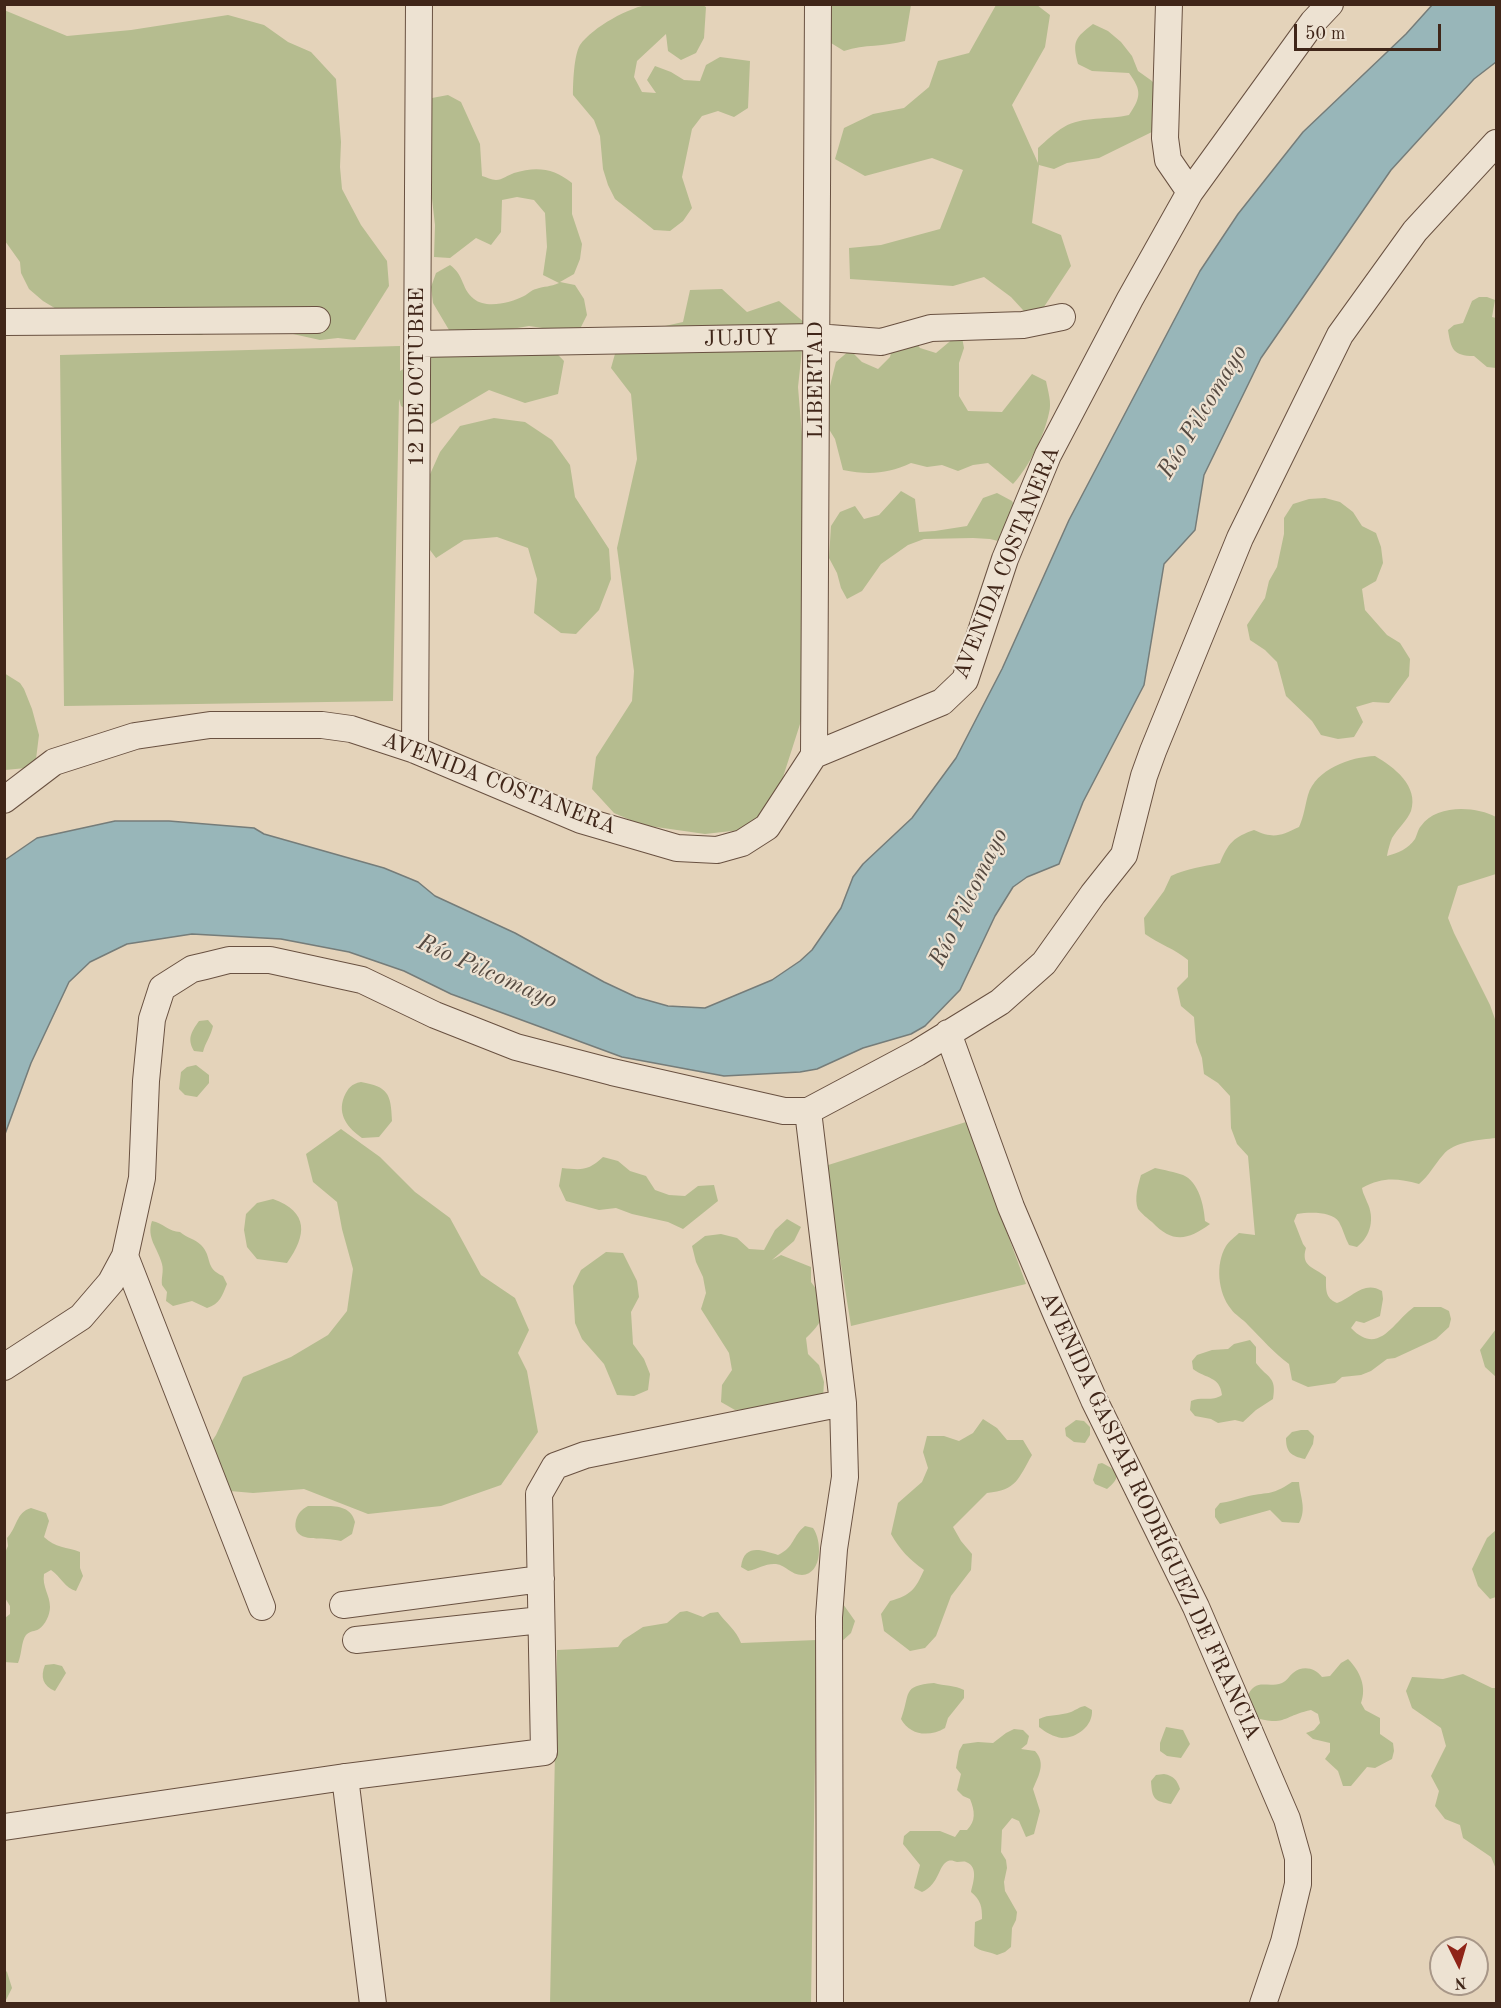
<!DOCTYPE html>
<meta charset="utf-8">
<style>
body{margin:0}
#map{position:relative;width:1501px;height:2008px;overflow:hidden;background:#e4d3ba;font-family:"Old Standard TT",serif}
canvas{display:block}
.frame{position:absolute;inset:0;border:6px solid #402619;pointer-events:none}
.north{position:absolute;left:1429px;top:1936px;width:60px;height:60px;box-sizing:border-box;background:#ede2d2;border:2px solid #a89788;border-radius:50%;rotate:175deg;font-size:16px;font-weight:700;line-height:24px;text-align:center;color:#402619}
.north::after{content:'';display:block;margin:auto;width:21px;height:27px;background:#8f2418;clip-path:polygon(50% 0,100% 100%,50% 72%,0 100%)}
.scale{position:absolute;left:1294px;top:24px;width:147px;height:27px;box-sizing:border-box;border:3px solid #402619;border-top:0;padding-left:8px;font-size:18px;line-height:21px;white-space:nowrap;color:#402619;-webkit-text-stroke:4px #ede2d2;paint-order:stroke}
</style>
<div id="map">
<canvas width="1501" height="2008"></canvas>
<div class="frame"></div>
<div class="north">N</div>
<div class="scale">50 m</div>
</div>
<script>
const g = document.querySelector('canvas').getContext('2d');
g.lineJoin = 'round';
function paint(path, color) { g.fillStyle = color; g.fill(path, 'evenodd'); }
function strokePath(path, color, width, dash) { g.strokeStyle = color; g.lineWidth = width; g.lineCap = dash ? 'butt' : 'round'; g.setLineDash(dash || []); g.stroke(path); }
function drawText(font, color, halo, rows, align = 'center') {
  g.font = font + ' "Old Standard TT",serif'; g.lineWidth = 4.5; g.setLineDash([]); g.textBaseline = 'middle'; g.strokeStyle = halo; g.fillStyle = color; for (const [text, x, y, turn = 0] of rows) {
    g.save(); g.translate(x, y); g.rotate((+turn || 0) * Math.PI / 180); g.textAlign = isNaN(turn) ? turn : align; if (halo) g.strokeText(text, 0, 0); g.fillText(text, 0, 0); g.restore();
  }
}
const green = new Path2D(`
 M 701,4 L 706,7 L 704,38 L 696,53 L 681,60 L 668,51 L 666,34 L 637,61 L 634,77 L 642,92 L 656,93 L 647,80 L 655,66 L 671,72 L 684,80 L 700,81 L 706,65 L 720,57 L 750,61 L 748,108 L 734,117 L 718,111 L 702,116 L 692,129 L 682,177 L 692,208 L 683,221 L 670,231 L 654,230 L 615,199 L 608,185 L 603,169 L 600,136 L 594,120 L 573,95 C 573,83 574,55 580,45 C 593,27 629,7 651,4 C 660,4 670,6 678,6 C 686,5 693,4 701,4 Z
 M 831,5 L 911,5 L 905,41 C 884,47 865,44 844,51 L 831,43 Z
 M 996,5 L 1037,5 L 1050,15 L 1045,47 L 1012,105 L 1038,163 L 1038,148 C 1046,141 1055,132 1064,127 C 1082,116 1109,120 1129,115 C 1141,97 1142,91 1129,73 L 1092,71 L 1078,64 C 1072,41 1075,38 1093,24 L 1108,31 L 1121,42 L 1132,56 L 1138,71 L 1152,81 L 1162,95 L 1158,129 L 1099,158 L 1067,163 L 1054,169 L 1039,165 L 1032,223 L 1061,235 L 1071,266 L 1034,322 L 1011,297 L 984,277 L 953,286 L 850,279 L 849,248 L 881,245 L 940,229 L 963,170 L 932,158 L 865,176 L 835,159 L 844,128 L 873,114 L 904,108 L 929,87 L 938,61 L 969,53 Z
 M 4,10 L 67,36 L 131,30 L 228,15 L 264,25 L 288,42 L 311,52 L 336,79 L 341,142 L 340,167 L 342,189 L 361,225 L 387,261 L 389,286 L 355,340 L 338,338 L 320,340 L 284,332 L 213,331 L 201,335 L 158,332 L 68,316 L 43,301 L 29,289 L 21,273 L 20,262 L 5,241 Z
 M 448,95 L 461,102 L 480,144 L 482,176 C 486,177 492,180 496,180 C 502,180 508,175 514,173 C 536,166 554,168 572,183 L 572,214 L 582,244 L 580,259 L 574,274 L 560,282 L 575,285 L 584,299 L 587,315 L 580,329 L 563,331 L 529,326 L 465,337 L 449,330 L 433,303 L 431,287 L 436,273 L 450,265 C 465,276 461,289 474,299 C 486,309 511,303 524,296 C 528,294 531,290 536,289 C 545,286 550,287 559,283 L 543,275 L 547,247 L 545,213 L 534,200 L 517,197 L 502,200 L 501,232 L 491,245 L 476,238 L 450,258 L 434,257 L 435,225 L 422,111 L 432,98 Z
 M 722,289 L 747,312 L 779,301 L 805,323 L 798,387 L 812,557 L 803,626 L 801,721 L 767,827 L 705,834 L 642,825 L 614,813 L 592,789 L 596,757 L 632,701 L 634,671 L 617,548 L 637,459 L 631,394 L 611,368 L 620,336 L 683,322 L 690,290 Z
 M 1479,297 L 1487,297 L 1495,300 L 1492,317 L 1496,318 L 1496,368 L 1487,367 L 1474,356 C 1453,356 1451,349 1448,330 L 1454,325 L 1463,323 L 1472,301 Z
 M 961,332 L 964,348 L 959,363 L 959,396 L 968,411 L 1002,412 L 1032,374 L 1046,381 C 1048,391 1052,403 1049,413 C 1044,436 1029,467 1013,484 L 988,463 L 973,465 L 958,471 L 942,465 L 927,467 L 911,463 C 887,474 869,475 843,470 L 835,439 L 827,426 L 824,410 L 836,362 L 850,350 L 862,362 L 878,369 L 890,357 L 894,341 L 910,335 L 920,348 L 936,353 Z
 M 542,338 L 564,361 L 558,394 L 525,403 L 489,390 L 431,424 L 401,406 L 399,399 L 393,701 L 64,706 L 60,355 L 400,346 L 400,371 L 422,358 L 484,351 Z
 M 494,418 L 525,422 L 552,440 L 570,465 L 575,497 L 609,549 L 611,579 L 599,610 L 576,634 L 561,633 L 534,613 L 537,579 L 528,548 L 497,537 L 464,540 L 436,558 L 427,546 L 427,481 L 440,452 L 460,426 Z
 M 901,491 L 915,499 L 919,532 L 935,531 L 967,526 L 983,498 L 997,493 L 1012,501 L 1019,515 L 1006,543 L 990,539 L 973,538 L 924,539 L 908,545 L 881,564 L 862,591 L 847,599 L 841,588 L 837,573 L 829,558 L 831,526 L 840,512 L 855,506 L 864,519 L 879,515 Z
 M 1325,498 L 1340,502 L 1353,512 L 1362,526 L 1376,533 L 1381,547 L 1383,563 L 1376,581 L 1362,589 L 1365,610 L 1387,635 L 1400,643 L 1410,659 L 1409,676 L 1389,703 L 1373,702 L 1356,707 L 1363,722 L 1354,737 L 1338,739 L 1321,735 L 1312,721 L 1286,696 L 1277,662 L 1265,650 L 1250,640 L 1247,625 L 1265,598 L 1269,581 L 1277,567 L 1284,534 L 1284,518 L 1293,504 L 1309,499 Z
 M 4,673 L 20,683 L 24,689 L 32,709 L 39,735 L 36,759 L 26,768 L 5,770 Z
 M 1375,756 C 1394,767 1419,786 1411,811 C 1407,821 1398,828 1392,838 C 1390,843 1388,850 1387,856 C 1398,853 1408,849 1415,839 C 1417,835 1418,829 1421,826 C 1436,804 1476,806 1496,817 L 1496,874 L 1458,886 L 1448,918 L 1454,933 L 1490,1005 L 1496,1022 L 1496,1138 C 1480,1140 1454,1141 1443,1155 C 1434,1165 1429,1176 1419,1184 C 1396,1178 1383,1177 1362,1188 C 1363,1194 1365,1196 1367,1202 C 1375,1218 1371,1236 1357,1247 L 1349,1245 C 1345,1238 1343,1229 1339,1222 C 1332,1211 1309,1212 1297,1214 L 1294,1221 L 1303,1244 L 1306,1248 C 1300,1267 1315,1267 1326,1277 C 1326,1290 1325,1298 1337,1303 C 1353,1297 1364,1280 1382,1291 L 1383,1299 L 1380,1316 L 1364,1323 L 1356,1321 L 1351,1328 C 1379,1357 1393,1322 1414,1307 L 1441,1307 L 1449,1311 L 1451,1319 L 1449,1327 L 1436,1339 L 1395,1358 L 1387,1359 L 1371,1371 L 1361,1375 L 1342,1377 L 1335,1383 L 1308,1387 L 1292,1380 L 1289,1364 C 1274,1353 1262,1339 1248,1325 C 1243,1319 1235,1315 1231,1309 C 1218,1293 1215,1264 1226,1246 C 1229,1241 1235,1237 1239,1233 L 1255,1235 L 1248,1156 L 1237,1144 L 1231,1128 L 1230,1096 L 1218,1083 L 1204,1074 L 1202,1058 L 1196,1042 L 1194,1017 L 1181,1006 L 1177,988 L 1188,977 L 1188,960 C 1175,949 1159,944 1145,934 L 1144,918 L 1164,891 L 1171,876 C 1188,868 1202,867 1220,863 C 1228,843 1234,837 1254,830 C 1274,839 1280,836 1299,827 C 1304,816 1305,806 1308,795 C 1316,769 1350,757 1375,756 Z
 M 208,1020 L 213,1026 C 211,1036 205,1043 203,1052 L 194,1051 C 187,1039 191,1032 199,1021 Z
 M 196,1065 L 209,1075 L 209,1083 L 197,1097 L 185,1095 L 179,1089 L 181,1072 L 187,1067 Z
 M 361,1082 C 388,1087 391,1093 392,1121 L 379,1137 L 362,1138 C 348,1128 337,1115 344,1097 C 348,1088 351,1084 361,1082 Z
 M 966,1122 L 1026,1284 L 851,1326 L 825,1166 Z
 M 341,1129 L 380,1157 L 415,1192 L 450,1218 L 481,1275 L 515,1298 L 529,1330 L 518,1353 L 527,1371 L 538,1432 L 501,1485 L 441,1506 L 368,1514 L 304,1489 L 253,1493 L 218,1490 L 196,1465 L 216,1435 L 243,1377 L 291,1357 L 328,1335 L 347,1311 L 353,1269 L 342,1229 L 337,1202 L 313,1182 L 306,1154 Z
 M 603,1157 L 618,1161 L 630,1171 L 646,1176 L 655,1190 L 669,1195 L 685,1196 L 698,1186 L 714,1185 L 718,1201 L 683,1229 L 668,1222 L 632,1214 L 616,1208 L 599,1210 L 566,1201 L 559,1186 L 562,1168 C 582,1170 588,1171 603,1157 Z
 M 1155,1168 C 1164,1170 1175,1172 1183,1175 C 1199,1182 1204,1206 1205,1221 L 1210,1224 C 1188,1240 1173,1244 1152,1222 C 1148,1219 1141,1213 1138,1209 C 1134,1199 1138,1185 1141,1175 Z
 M 273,1199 C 309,1212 307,1235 287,1263 L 257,1259 L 247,1247 L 244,1230 L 246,1214 L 257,1203 Z
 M 787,1219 L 801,1227 L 794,1241 L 772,1260 L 781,1255 L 811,1267 L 811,1282 C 829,1305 827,1319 806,1338 L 808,1354 L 819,1365 L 824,1382 L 823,1398 L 770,1408 L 735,1410 L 721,1402 L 722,1385 L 732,1370 L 729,1353 L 701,1309 L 706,1293 L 703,1277 L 696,1262 L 692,1246 L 705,1236 L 721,1234 L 737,1238 L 749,1249 L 764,1250 L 775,1230 Z
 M 152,1221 C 163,1223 169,1232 180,1232 C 187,1238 195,1239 201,1245 C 213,1257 204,1268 223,1276 L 227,1284 C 222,1296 220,1304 207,1308 L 192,1301 L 173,1306 L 166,1301 L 167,1292 L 162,1285 C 161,1278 164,1271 162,1264 C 158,1248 146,1238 152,1221 Z
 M 606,1252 L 623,1253 L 637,1281 L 639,1297 L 631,1312 L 633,1344 L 644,1359 L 650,1374 L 648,1390 L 634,1396 L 617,1395 L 604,1364 L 582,1339 L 575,1323 L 573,1286 L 581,1270 Z
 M 1496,1329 L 1496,1377 L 1485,1367 L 1480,1350 Z
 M 1250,1340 L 1256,1347 L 1256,1363 C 1268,1379 1277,1376 1273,1399 L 1256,1410 L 1243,1422 L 1235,1420 L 1218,1423 L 1211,1419 L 1195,1416 L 1190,1410 L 1191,1401 C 1202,1396 1212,1402 1222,1395 C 1220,1376 1206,1379 1193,1369 L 1192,1361 L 1197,1355 L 1212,1350 L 1228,1349 L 1234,1344 Z
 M 983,1419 L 997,1428 L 1007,1440 L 1023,1440 L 1032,1455 C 1018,1479 1017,1490 987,1493 L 953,1527 L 961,1541 L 972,1554 L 971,1570 L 951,1596 L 936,1636 L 925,1648 L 910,1651 L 884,1631 L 881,1614 L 890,1601 C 911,1595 915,1590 924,1570 C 909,1559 900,1550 891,1534 L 898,1503 L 922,1482 L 928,1468 L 923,1452 L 927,1436 L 944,1436 L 959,1441 L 973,1433 Z
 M 1076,1420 L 1084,1421 L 1090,1427 L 1090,1435 L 1085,1443 L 1074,1442 L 1066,1436 L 1065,1428 Z
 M 1301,1430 L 1308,1430 L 1314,1436 L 1313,1444 L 1305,1459 C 1291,1456 1286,1452 1286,1438 L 1292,1432 Z
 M 1102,1463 C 1119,1471 1122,1477 1107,1489 L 1095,1484 L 1093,1480 L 1098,1464 Z
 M 1292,1482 L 1299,1482 C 1300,1497 1307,1509 1299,1523 L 1282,1522 L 1270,1510 L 1220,1524 L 1215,1517 L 1215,1509 L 1220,1503 C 1229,1502 1236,1499 1245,1497 C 1267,1491 1270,1497 1292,1482 Z
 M 308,1506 C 325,1507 350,1501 355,1522 L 352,1534 L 341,1541 C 336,1540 331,1539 327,1539 C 315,1538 291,1541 296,1520 C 298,1513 302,1509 308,1506 Z
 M 31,1508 L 46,1513 L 49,1521 L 44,1537 C 55,1548 67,1547 80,1552 L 80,1568 L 83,1576 L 76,1591 C 65,1588 61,1577 51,1570 L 44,1574 C 42,1587 50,1595 50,1607 C 50,1615 45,1625 39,1629 C 34,1632 31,1630 26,1635 C 21,1642 22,1654 18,1663 L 4,1662 L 5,1618 L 10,1614 L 10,1606 L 5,1598 L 4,1555 L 8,1546 L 7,1538 C 17,1528 16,1512 31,1508 Z
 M 805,1526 L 813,1528 C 822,1540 823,1574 802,1575 C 791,1575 786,1565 776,1564 C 766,1563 758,1569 748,1571 L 741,1567 C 744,1543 762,1550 778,1555 C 795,1547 792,1536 805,1526 Z
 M 1496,1530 L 1496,1597 L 1490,1599 L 1478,1586 L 1472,1569 L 1487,1538 Z
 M 835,1603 L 843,1604 L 855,1621 L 851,1633 L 840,1643 Z
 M 687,1611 L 703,1617 L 710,1613 L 718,1612 C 725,1622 737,1631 741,1643 L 817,1640 L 811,2003 L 550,2004 L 557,1650 L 618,1647 L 623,1640 L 643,1627 L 667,1623 L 680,1612 Z
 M 1348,1659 C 1360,1671 1367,1687 1361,1703 L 1365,1710 L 1380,1718 L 1380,1734 L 1393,1743 L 1394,1751 L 1392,1759 L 1375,1768 L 1367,1767 L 1351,1786 L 1343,1786 L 1338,1771 L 1325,1759 L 1330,1752 L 1330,1743 L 1313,1739 L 1306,1733 L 1314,1730 L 1320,1723 L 1318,1714 L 1311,1710 C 1283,1716 1285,1727 1253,1717 L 1246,1699 C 1256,1676 1265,1689 1282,1683 C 1287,1681 1289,1676 1293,1673 C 1303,1665 1315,1668 1322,1677 L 1330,1676 L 1341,1663 Z
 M 54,1664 L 62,1666 L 66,1673 L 55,1691 C 43,1686 40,1677 45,1665 Z
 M 1463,1674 L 1492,1688 L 1496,1688 L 1496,1869 L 1491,1857 L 1463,1838 L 1460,1825 L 1445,1819 L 1435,1806 L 1439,1791 L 1431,1776 L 1446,1746 L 1441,1728 L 1412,1708 L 1406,1691 L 1412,1677 L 1443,1679 Z
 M 934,1683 C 944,1686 955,1685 964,1690 L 964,1698 L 948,1718 L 945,1728 C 930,1737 910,1736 901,1719 C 911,1693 901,1686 934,1683 Z
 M 1085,1706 L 1092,1710 C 1093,1726 1077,1738 1062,1738 C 1054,1737 1045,1732 1039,1727 L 1039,1719 C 1049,1714 1060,1716 1071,1712 C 1076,1710 1079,1707 1085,1706 Z
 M 1166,1727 L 1183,1730 L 1190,1744 L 1181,1758 L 1167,1756 L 1160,1751 L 1160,1743 Z
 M 1014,1729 L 1023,1730 L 1029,1736 L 1027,1744 L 1021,1749 L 1035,1751 C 1046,1763 1039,1775 1033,1789 L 1040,1811 L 1034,1834 L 1026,1837 L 1019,1821 L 1012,1818 L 1002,1830 L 1001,1852 L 1006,1860 L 1007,1868 L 1004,1882 L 1005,1891 L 1017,1912 L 1016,1920 L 1012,1928 L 1011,1947 L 1005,1952 L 997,1955 C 988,1951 981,1952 974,1946 L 975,1922 L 982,1919 C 982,1907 981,1900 971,1892 C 973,1883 979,1867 966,1862 C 964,1861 960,1862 957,1862 C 953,1861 952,1860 948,1861 C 938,1865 940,1884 922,1892 L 914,1888 L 920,1865 L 903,1844 L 904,1836 L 910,1831 L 940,1831 L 955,1837 L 960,1830 L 967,1830 C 976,1821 975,1811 970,1799 L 963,1796 L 957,1790 L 961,1774 L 956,1768 L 959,1751 L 963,1744 L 978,1742 L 993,1743 L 1006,1733 Z
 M 1164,1774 C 1174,1776 1177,1780 1180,1789 L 1171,1804 C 1155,1801 1152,1800 1151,1781 L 1156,1775 Z
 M 5,1970 L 7,1972 L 12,1988 L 5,2002 Z`);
const water = new Path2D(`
 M 1433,4 L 1496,5 L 1496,62 L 1474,79 L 1391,170 L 1261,358 L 1204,475 L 1195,530 L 1164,564 L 1144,685 L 1083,802 L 1059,864 L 1027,877 L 1013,887 L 995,916 L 960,990 L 925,1026 L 911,1034 L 863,1048 L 817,1069 L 800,1072 L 724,1076 L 622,1057 L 451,994 L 404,971 L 349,952 L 281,939 L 192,934 L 127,944 L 90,962 L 69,982 L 31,1063 L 5,1134 L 5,860 L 37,838 L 115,821 L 169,821 L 254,828 L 264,834 L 384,868 L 418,882 L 435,896 L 515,933 L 604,982 L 636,997 L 668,1006 L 705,1008 L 772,980 L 800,961 L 812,950 L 841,908 L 853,877 L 863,864 L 912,818 L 956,758 L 1002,669 L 1069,520 L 1200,271 L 1238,214 L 1303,132 L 1406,34 Z`);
const minor = new Path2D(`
 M 1169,4 L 1165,138 L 1168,160 L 1190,192
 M 4,322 L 317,320
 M 417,344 L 816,337 L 881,342 L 931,328 L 1023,325 L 1062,317
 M 415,750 L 419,4
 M 814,755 L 818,4
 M 4,800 L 54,762 L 135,736 L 210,725 L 322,725 L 351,729 L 415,750 L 581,820 L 677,848 L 717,850 L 742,843 L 767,827 L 814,755 L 942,702 L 965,680 L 1005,559 L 1048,455 L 1130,299 L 1190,192 L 1313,22 L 1330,4
 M 948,1033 L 1011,1207 L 1055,1311 L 1094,1400 L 1196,1607 L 1287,1819 L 1298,1858 L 1298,1884 L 1284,1942 L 1263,2004
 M 808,1111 L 843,1403 L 845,1477 L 834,1549 L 829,1617 L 830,2004
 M 125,1256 L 262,1607
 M 4,1367 L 81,1317 L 111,1282 L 125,1256 L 142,1178 L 146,1081 L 152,1019 L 162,988 L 192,969 L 205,966 L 229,960 L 270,960 L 362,980 L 435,1015 L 516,1047 L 612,1072 L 784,1111 L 808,1111 L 917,1053 L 1000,1002 L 1044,963 L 1093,894 L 1124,855 L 1144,776 L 1153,751 L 1240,538 L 1340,335 L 1415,231 L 1496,143
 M 343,1605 L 541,1579
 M 356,1640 L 541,1620
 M 345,1777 L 373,2004
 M 4,1827 L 345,1777 L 544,1752 L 539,1494 L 555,1466 L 585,1455 L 843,1403`);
const streetNames = [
 ["JUJUY",741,339,-1],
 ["12 DE OCTUBRE",417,377,-90],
 ["LIBERTAD",816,380,-90],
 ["AVENIDA COSTANERA",1007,563,-68],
 ["AVENIDA COSTANERA",499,784,21],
 ["AVENIDA GASPAR RODRÍGUEZ DE FRANCIA",1150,1516,65]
];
const waterNames = [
 ["Río Pilcomayo",1203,412,-59],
 ["Río Pilcomayo",969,898,-64],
 ["Río Pilcomayo",487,972,24]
];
paint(green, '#b5bc8f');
paint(water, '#98b6b9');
strokePath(water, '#757c79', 1.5);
strokePath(minor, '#695141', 28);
strokePath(minor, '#ede2d2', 26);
drawText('22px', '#402619', '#ede2d2', streetNames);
drawText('italic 24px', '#564a41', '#ede2d2', waterNames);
</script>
